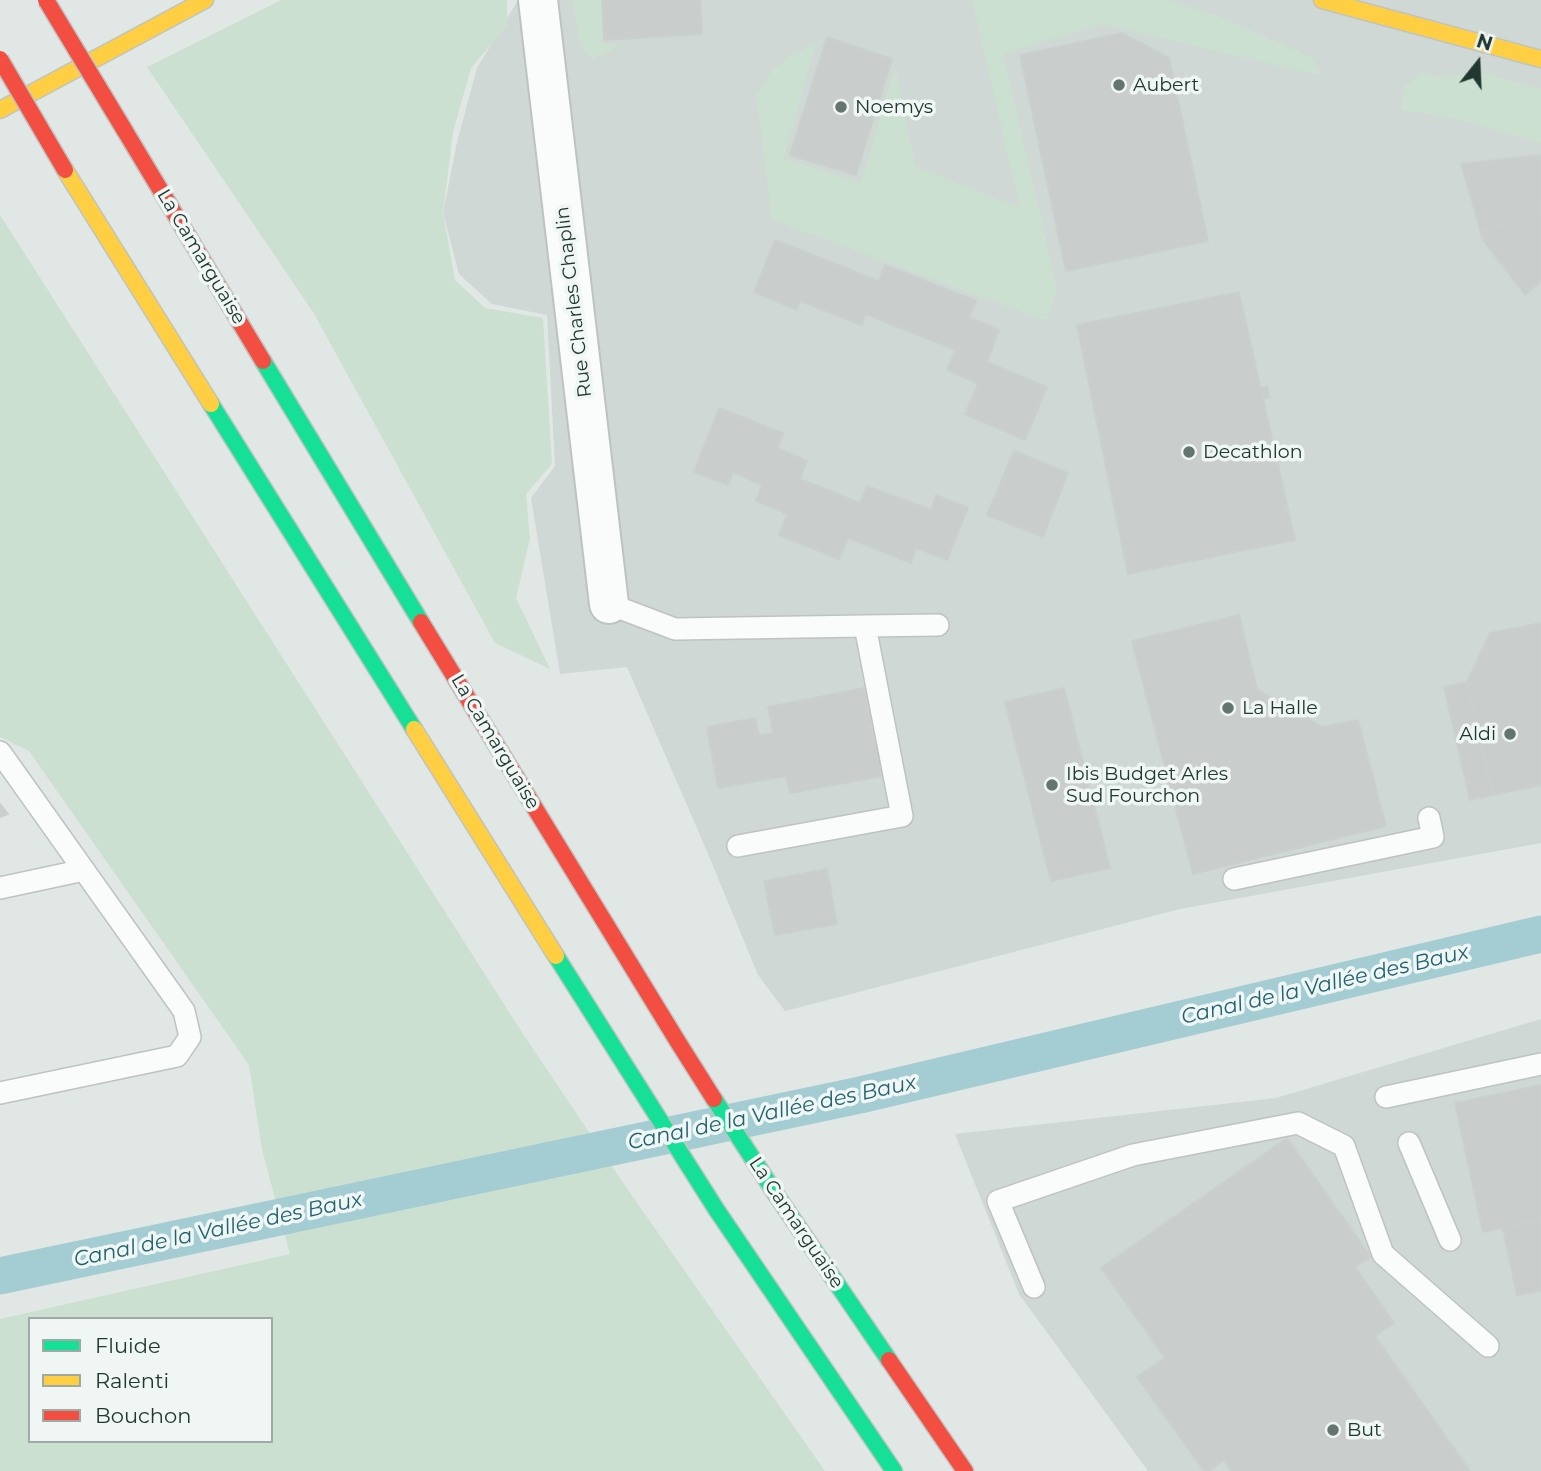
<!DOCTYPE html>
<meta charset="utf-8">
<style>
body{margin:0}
#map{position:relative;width:1541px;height:1471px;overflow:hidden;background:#e1e7e4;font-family:Montserrat,sans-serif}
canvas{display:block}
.legend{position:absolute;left:28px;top:1317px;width:245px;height:126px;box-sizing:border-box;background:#eff6f3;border:2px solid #9daaa6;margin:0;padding:9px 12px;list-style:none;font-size:21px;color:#213832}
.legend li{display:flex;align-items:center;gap:14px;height:35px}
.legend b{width:35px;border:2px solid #9daaa6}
.north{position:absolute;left:1443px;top:28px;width:70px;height:70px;-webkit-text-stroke:5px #eff6f3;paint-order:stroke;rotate:18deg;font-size:19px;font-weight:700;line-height:28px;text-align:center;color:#213832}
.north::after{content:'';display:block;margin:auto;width:24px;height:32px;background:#213832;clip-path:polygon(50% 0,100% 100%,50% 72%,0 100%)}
</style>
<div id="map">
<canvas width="1541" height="1471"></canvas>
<ul class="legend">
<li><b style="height:9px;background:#16e098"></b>Fluide</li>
<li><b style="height:9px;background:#ffcf43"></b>Ralenti</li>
<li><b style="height:9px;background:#f24e42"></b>Bouchon</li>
</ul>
<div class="north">N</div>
</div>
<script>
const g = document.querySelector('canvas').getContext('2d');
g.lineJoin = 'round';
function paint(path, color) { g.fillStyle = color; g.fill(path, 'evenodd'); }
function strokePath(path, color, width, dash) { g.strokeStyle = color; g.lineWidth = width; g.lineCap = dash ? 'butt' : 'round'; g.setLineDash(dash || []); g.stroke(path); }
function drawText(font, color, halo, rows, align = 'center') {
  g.font = font + ' Montserrat,sans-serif'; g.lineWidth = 7; g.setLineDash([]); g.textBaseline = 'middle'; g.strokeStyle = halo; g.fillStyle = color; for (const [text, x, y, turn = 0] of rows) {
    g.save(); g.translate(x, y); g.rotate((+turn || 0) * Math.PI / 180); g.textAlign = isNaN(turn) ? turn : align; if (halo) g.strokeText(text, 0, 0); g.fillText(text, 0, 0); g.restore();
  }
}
const built = new Path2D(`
 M 518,0 L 1541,0 L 1541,843 L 1180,909 L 785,1011 L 758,975 L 706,849 L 627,667 L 560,674 L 531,498 L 555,466 L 547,315 L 492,304 L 459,274 L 443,213 L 457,142 L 477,68 Z
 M 1541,1019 L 1541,1471 L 1148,1471 L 1019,1294 L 955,1134 L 1276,1098 Z`);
const green = new Path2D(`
 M 281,0 L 507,0 L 507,26 L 471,68 L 453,132 L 443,213 L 455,280 L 485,308 L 543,318 L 552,464 L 526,494 L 530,539 L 516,598 L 550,669 L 495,643 L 313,312 L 147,67 Z
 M 572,0 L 601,0 L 603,43 L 621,45 L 592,59 L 581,46 Z
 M 972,0 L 1169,0 L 1215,15 L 1311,57 L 1322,76 L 1103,24 L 1003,54 L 1057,287 L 1047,321 L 772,220 L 756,95 L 772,70 L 793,54 L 816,44 L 784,158 L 861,183 L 895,66 L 915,166 L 1020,208 Z
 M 1421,73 L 1438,77 L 1485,73 L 1541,89 L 1541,143 L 1449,117 L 1401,110 L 1405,86 Z
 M 0,215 L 525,1037 L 628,1190 L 825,1471 L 0,1471 L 0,1319 L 290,1254 L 262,1150 L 249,1065 L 29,751 L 0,737 ZM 30,1319 L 271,1319 L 271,1441 L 30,1441 Z`);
const canal = new Path2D(`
 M 0,1276 L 860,1095 L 1541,934`);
const building = new Path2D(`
 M 602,0 L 700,0 L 702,34 L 604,40 Z
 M 1122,33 L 1169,58 L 1208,241 L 1066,271 L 1020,55 Z
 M 827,37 L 892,59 L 856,175 L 790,155 Z
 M 1541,155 L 1541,207 L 1481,233 L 1461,164 Z
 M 1541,207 L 1541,281 L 1525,295 L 1483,240 L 1481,233 Z
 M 775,240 L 879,281 L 885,265 L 976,301 L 969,317 L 999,330 L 987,362 L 1047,387 L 1025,440 L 965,414 L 978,384 L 947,370 L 956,350 L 865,314 L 862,325 L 800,301 L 797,310 L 754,292 Z
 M 1239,292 L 1246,323 L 1205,299 Z
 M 1205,299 L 1246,323 L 1287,505 L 1260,547 L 1128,574 L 1077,325 Z
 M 1267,386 L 1270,397 L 1263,399 L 1261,388 Z
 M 719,408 L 783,433 L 778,448 L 807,461 L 800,479 L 860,503 L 867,486 L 931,510 L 936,495 L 968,508 L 947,560 L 916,548 L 911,563 L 848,538 L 839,559 L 779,535 L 787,514 L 756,501 L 762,485 L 733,472 L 728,485 L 694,472 Z
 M 1014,451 L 1068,473 L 1043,537 L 987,515 Z
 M 1287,505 L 1295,540 L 1260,547 Z
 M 1239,615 L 1257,689 L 1322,727 L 1358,720 L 1386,826 L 1193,874 L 1132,641 Z
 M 1541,623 L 1541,785 L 1493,795 L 1467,682 L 1490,633 Z
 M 1467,682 L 1493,795 L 1470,800 L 1444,687 Z
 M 864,688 L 883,776 L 790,793 L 786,776 L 718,788 L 707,727 L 755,718 L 759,735 L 773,733 L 768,707 Z
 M 1064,688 L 1110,868 L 1051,881 L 1005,702 Z
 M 0,804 L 8,814 L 0,817 Z
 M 827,869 L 837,924 L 775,935 L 764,881 Z
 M 1541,1085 L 1541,1220 L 1483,1232 L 1455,1103 Z
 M 1287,1138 L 1371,1257 L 1355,1267 L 1394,1323 L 1375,1336 L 1470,1471 L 1231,1471 L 1224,1460 L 1209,1471 L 1204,1471 L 1137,1377 L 1165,1358 L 1101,1268 Z
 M 1541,1220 L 1541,1291 L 1517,1295 L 1503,1228 Z`);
const lane = new Path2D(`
 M 609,604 L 675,629 L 865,626 L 902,816 L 738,846
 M 865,626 L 938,625
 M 0,752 L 184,1011 L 190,1037 L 177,1056 L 0,1093
 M 1234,879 L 1433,837 L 1429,818
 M 0,888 L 84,870
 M 1386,1097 L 1541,1064
 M 1409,1143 L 1450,1240
 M 1034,1287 L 998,1201 L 1133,1155 L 1298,1123 L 1344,1146 L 1383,1254 L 1488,1346`);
const street = new Path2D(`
 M 538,0 L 609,604`);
const fast = new Path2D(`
 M 263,361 L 421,622
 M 211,404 L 414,729
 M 556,956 L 716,1209 L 894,1471
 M 714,1099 L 777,1196 L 889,1360`);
const slow = new Path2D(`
 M 1322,0 L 1541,59
 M 0,110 L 205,0
 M 65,170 L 211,404
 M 414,729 L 556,956`);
const jam = new Path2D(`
 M 125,131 L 263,361
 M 421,622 L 678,1042 L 714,1099
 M 889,1360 L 965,1471`);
const jamBridge = new Path2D(`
 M 46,0 L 125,131
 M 0,59 L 65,170`);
const markers = [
 [1119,85,7,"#647570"],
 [841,107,7,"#647570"],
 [1189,452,7,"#647570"],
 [1228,708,7,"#647570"],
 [1510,734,7,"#647570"],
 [1052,785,7,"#647570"],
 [1333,1430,7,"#647570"]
];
const poiNames = [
 ["Aubert",1133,85],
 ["Noemys",855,107],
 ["Decathlon",1203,452],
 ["La Halle",1242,708],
 ["Aldi",1496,734,"right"],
 ["Ibis Budget Arles",1066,774],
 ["Sud Fourchon",1066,796],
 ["But",1347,1430]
];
const streetNames = [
 ["La Camarguaise",201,257,59],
 ["Rue Charles Chaplin",574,302,-97],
 ["La Camarguaise",495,742,59],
 ["La Camarguaise",796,1223,56]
];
const waterNames = [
 ["Canal de la Vallée des Baux",1325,985,-13],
 ["Canal de la Vallée des Baux",772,1113,-12],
 ["Canal de la Vallée des Baux",218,1230,-12]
];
paint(built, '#cfd8d4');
paint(green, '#cbe0d1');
strokePath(canal, '#a4ccd3', 37);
paint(building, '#c9cecc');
strokePath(building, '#cad0cd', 2);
strokePath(lane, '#bec3c1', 24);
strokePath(street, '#bec3c1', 42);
strokePath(fast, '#bec4c2', 19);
strokePath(slow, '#bec4c2', 19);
strokePath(jam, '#bec4c2', 19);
strokePath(lane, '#fafbfb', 21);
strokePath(street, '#fafbfb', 38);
strokePath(fast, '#16e098', 16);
strokePath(slow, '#ffcf43', 16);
strokePath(jam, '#f24e42', 16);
strokePath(jamBridge, '#bcc3c1', 19, []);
strokePath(jamBridge, '#f24e42', 16);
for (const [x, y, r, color] of markers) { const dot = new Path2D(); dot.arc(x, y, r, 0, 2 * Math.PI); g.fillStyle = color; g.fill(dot); strokePath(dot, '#eff6f3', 2.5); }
drawText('19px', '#213832', '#eff6f3', poiNames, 'left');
drawText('19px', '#213832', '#eff6f3', streetNames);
drawText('italic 21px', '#1f6270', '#eff6f3', waterNames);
</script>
